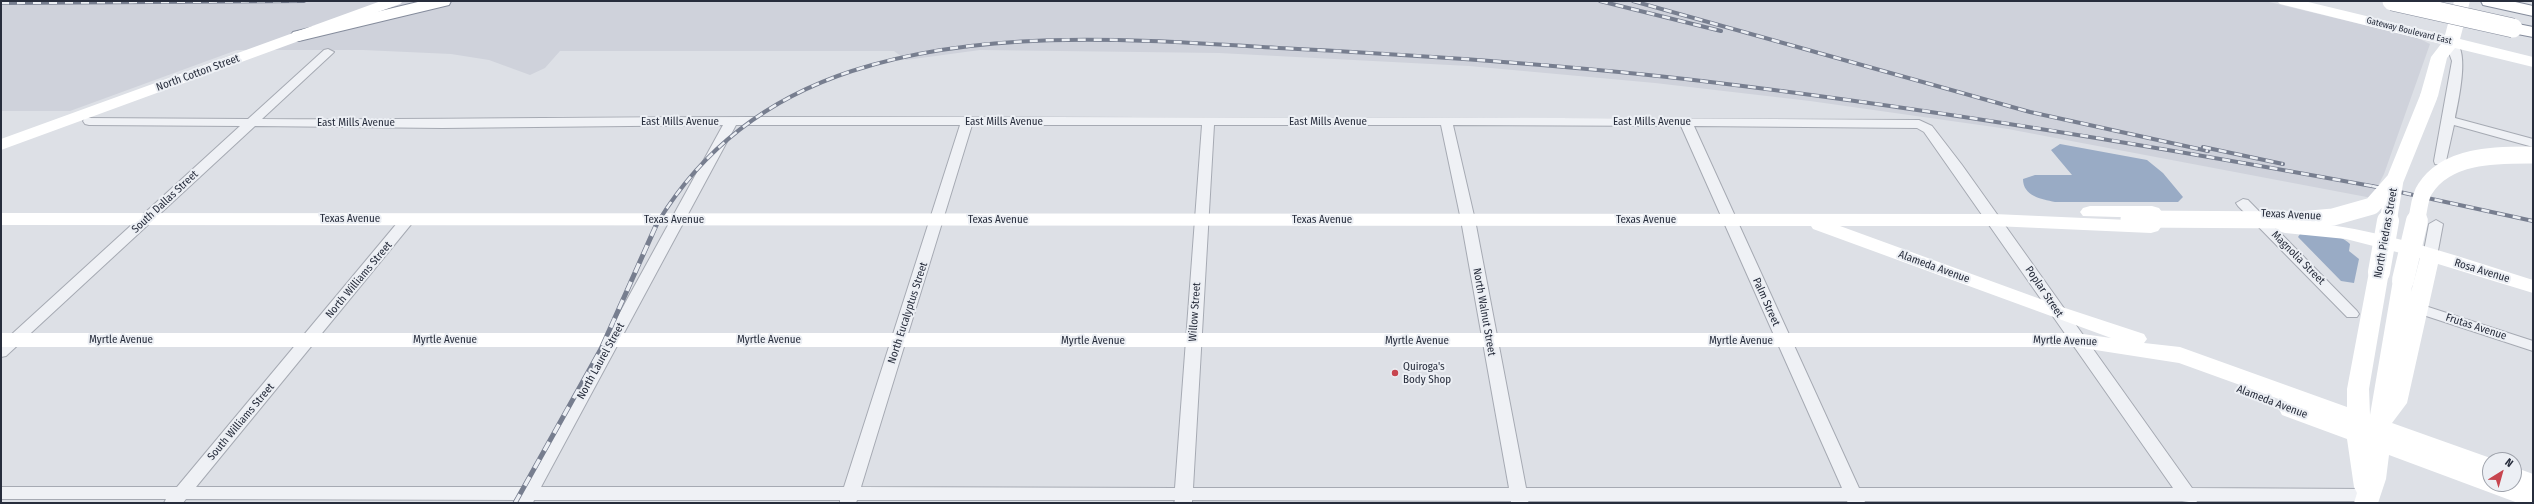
<!DOCTYPE html>
<style>
body{margin:0}
#map{position:relative;width:2534px;height:504px;overflow:hidden;background:#dde0e6;font-family:"Fira Sans Condensed",sans-serif}
canvas{display:block}
.frame{position:absolute;inset:0;border:2px solid #272d3c;pointer-events:none}
.north{position:absolute;left:2482px;top:452px;width:40px;height:40px;box-sizing:border-box;background:#eceff4;border:1px solid #9da1aa;border-radius:50%;rotate:37deg;font-size:11px;font-weight:700;line-height:16px;text-align:center;color:#272d3c}
.north::after{content:'';display:block;margin:auto;width:14px;height:18px;background:#c7454f;clip-path:polygon(50% 0,100% 100%,50% 72%,0 100%)}
</style>
<div id="map">
<canvas width="2534" height="504"></canvas>
<div class="frame"></div>
<div class="north">N</div>
</div>
<script>
const g = document.querySelector('canvas').getContext('2d');
g.lineJoin = 'round';
function paint(path, color) { g.fillStyle = color; g.fill(path, 'evenodd'); }
function strokePath(path, color, width, dash) { g.strokeStyle = color; g.lineWidth = width; g.lineCap = dash ? 'butt' : 'round'; g.setLineDash(dash || []); g.stroke(path); }
function drawText(font, color, halo, rows, align = 'center') {
  g.font = font + ' "Fira Sans Condensed",sans-serif'; g.lineWidth = 4; g.setLineDash([]); g.textBaseline = 'middle'; g.strokeStyle = halo; g.fillStyle = color; for (const [text, x, y, turn = 0] of rows) {
    g.save(); g.translate(x, y); g.rotate((+turn || 0) * Math.PI / 180); g.textAlign = isNaN(turn) ? turn : align; if (halo) g.strokeText(text, 0, 0); g.fillText(text, 0, 0); g.restore();
  }
}
const built = new Path2D(`
 M 1,1 L 2265,1 L 2418,38 L 2430,44 L 2384,174 L 2372,198 L 2008,129 L 1810,101 L 1655,83 L 1469,66 L 1219,53 L 980,50 L 906,60 L 894,51 L 560,51 L 545,68 L 530,75 L 489,60 L 451,54 L 363,50 L 237,50 L 70,111 L 1,111 Z`);
const water = new Path2D(`
 M 2060,144 L 2147,160 L 2163,173 L 2183,197 L 2178,202 L 2055,202 C 2041,199 2023,196 2023,179 L 2035,175 L 2072,175 L 2051,150 Z
 M 2300,234 C 2316,235 2339,232 2350,244 L 2349,251 L 2359,259 L 2354,283 L 2341,281 L 2298,237 Z`);
const street = new Path2D(`
 M 2451,39 C 2472,44 2458,102 2455,118 L 2533,139 L 2533,147 L 2454,125 L 2446,161 L 2440,165 L 2435,164 L 2434,161 L 2452,61 L 2445,42 Z
 M 328,49 L 334,52 L 332,54 L 262,119 C 426,120 590,117 754,117 C 1142,117 1530,117 1919,120 L 1932,126 L 1962,165 L 2192,488 L 2367,489 L 2373,491 L 2376,495 L 2373,499 L 2367,501 L 2197,501 L 2196,503 L 2182,501 L 1865,501 L 1864,503 L 1848,503 L 1847,501 L 1528,501 L 1529,503 L 1511,503 L 1511,501 L 1192,500 L 1192,503 L 1174,503 L 1175,500 L 857,500 L 856,503 L 840,503 L 840,500 L 534,500 L 533,503 L 517,503 L 517,500 L 186,499 L 183,503 L 164,503 L 166,499 L 1,499 L 1,487 L 177,487 L 403,216 L 408,215 L 415,219 L 413,222 L 196,487 L 524,487 L 723,125 L 442,128 L 255,126 L 6,356 L 1,357 L 1,344 L 240,126 L 89,125 L 85,124 L 83,121 L 85,118 L 248,119 L 324,50 ZM 736,125 L 960,125 L 844,487 L 541,487 ZM 972,125 L 1202,125 L 1175,488 L 861,487 ZM 1214,125 L 1441,125 L 1461,220 L 1509,488 L 1193,488 ZM 1453,125 L 1681,126 L 1842,488 L 1526,488 L 1475,220 ZM 1694,126 L 1917,128 L 1924,132 L 2173,488 L 1859,488 Z
 M 2243,199 L 2248,200 L 2357,311 L 2359,314 L 2357,317 L 2347,317 L 2238,206 L 2236,203 Z
 M 2436,220 L 2443,224 L 2437,256 L 2430,260 L 2423,256 L 2429,224 Z
 M 2419,304 L 2533,341 L 2533,351 L 2414,312 L 2412,309 Z`);
const secondary = new Path2D(`
 M 381,1 L 403,1 L 400,4 L 1,150 L 1,139 Z
 M 2277,1 L 2304,1 L 2445,35 L 2454,1 L 2470,1 L 2460,39 L 2533,57 L 2533,67 L 2455,48 L 2447,58 L 2438,96 L 2435,100 L 2423,100 L 2420,96 L 2431,57 L 2441,44 L 2280,4 Z
 M 2090,206 L 2152,206 L 2159,208 L 2162,212 L 2159,216 L 2152,218 L 2083,216 L 2080,212 L 2083,208 Z
 M 1,213 L 1994,214 L 2151,221 L 2158,223 L 2161,227 L 2158,231 L 2151,233 L 1994,226 L 1840,226 L 2065,308 L 2144,334 L 2147,339 L 2144,343 L 2180,347 L 2347,407 L 2347,389 L 2369,272 L 2372,268 L 2379,266 L 2386,268 L 2389,272 L 2369,389 L 2370,415 L 2393,280 L 2396,276 L 2403,274 L 2410,276 L 2413,280 L 2411,292 L 2420,258 L 2346,239 L 2285,233 L 2278,231 L 2275,227 L 2278,223 C 2294,219 2313,223 2330,225 C 2399,235 2466,259 2533,280 L 2533,293 L 2438,264 L 2407,403 L 2392,423 L 2496,460 L 2490,460 L 2490,484 L 2514,484 L 2514,467 L 2533,474 L 2533,503 L 2518,503 L 2389,455 L 2386,479 L 2378,503 L 2354,503 L 2357,493 L 2354,487 L 2347,439 L 2282,415 L 2279,409 L 2282,403 L 2287,402 L 2179,363 L 2076,347 L 1,347 L 1,333 L 2076,333 L 2111,338 L 1813,229 L 1811,226 L 1,225 Z`);
const highway = new Path2D(`
 M 422,1 L 451,1 L 449,5 L 299,41 L 293,40 L 290,36 L 293,32 Z
 M 2481,1 L 2511,1 L 2533,6 L 2533,16 L 2483,5 Z
 M 2513,23 L 2533,27 L 2533,37 L 2507,32 L 2504,28 L 2507,24 Z`);
const railFar1 = new Path2D(`
 M 1600,1 L 1721,31
 M 1633,1 L 2030,112 L 2208,151
 M 1,3 L 304,1
 M 2203,147 L 2283,164
 M 2372,186 L 2533,221
 M 658,222 C 703,148 769,98 852,71 C 994,25 1152,41 1298,49 C 1433,56 1568,65 1702,81 C 1928,108 2153,146 2377,187`);
const rail = new Path2D(`
 M 515,503 L 601,349 L 658,221`);
const secondaryBridgeFar1 = new Path2D(`
 M 2129,219 L 2299,220 L 2333,217 L 2372,206 L 2395,180
 M 2388,222 L 2395,180 L 2429,96
 M 2416,222 C 2419,213 2419,197 2425,189 C 2447,154 2497,155 2533,155`);
const secondaryBridge = new Path2D(`
 M 2379,272 L 2388,221
 M 2403,280 L 2417,221`);
const highwayBridge = new Path2D(`
 M 2392,1 L 2513,28`);
const markers = [
 [1395,373,4,"#c7454f"]
];
const farStreetnames = [
 ["Gateway Boulevard East",2409,31,14]
];
const streetNames = [
 ["North Cotton Street",198,73,-20],
 ["East Mills Avenue",680,122],
 ["East Mills Avenue",1004,122],
 ["East Mills Avenue",1328,122],
 ["East Mills Avenue",1652,122],
 ["East Mills Avenue",356,123],
 ["South Dallas Street",165,202,-43],
 ["Texas Avenue",2291,215,3],
 ["Texas Avenue",350,219],
 ["Texas Avenue",674,220],
 ["Texas Avenue",998,220],
 ["Texas Avenue",1322,220],
 ["Texas Avenue",1646,220],
 ["North Piedras Street",2386,233,-80],
 ["Magnolia Street",2298,258,45],
 ["Alameda Avenue",1934,267,20],
 ["Rosa Avenue",2482,271,17],
 ["North Williams Street",359,280,-50],
 ["Poplar Street",2044,292,56],
 ["Palm Street",1766,302,66],
 ["Willow Street",1195,312,-86],
 ["North Walnut Street",1484,312,80],
 ["North Eucalyptus Street",908,313,-72],
 ["Frutas Avenue",2476,327,18],
 ["Myrtle Avenue",121,340],
 ["Myrtle Avenue",445,340],
 ["Myrtle Avenue",769,340],
 ["Myrtle Avenue",1093,341],
 ["Myrtle Avenue",1417,341],
 ["Myrtle Avenue",1741,341],
 ["Myrtle Avenue",2065,341,2],
 ["North Laurel Street",601,361,-61],
 ["Alameda Avenue",2272,402,21],
 ["South Williams Street",241,422,-50]
];
const poiNames = [
 ["Quiroga's",1403,367],
 ["Body Shop",1403,380]
];
paint(built, '#cfd2db');
paint(water, '#99abc5');
strokePath(street, '#a6aab3', 2);
strokePath(highway, '#858c9c', 2);
paint(street, '#eff1f5');
paint(secondary, '#fff');
paint(highway, '#fff');
strokePath(railFar1, '#777e8f', 4);
strokePath(rail, '#777e8f', 5);
strokePath(railFar1, '#eceff4', 2.5, [8]);
strokePath(rail, '#eceff4', 3.5, [10]);
strokePath(highwayBridge, '#858c9c', 20, []);
strokePath(secondaryBridgeFar1, '#fff', 17);
strokePath(secondaryBridge, '#fff', 22);
strokePath(highwayBridge, '#fff', 19);
for (const [x, y, r, color] of markers) { const dot = new Path2D(); dot.arc(x, y, r, 0, 2 * Math.PI); g.fillStyle = color; g.fill(dot); strokePath(dot, '#eceff4', 1.5); }
drawText('9px', '#272d3c', '#eceff4', farStreetnames);
drawText('11px', '#272d3c', '#eceff4', streetNames);
drawText('11px', '#272d3c', '#eceff4', poiNames, 'left');
</script>
